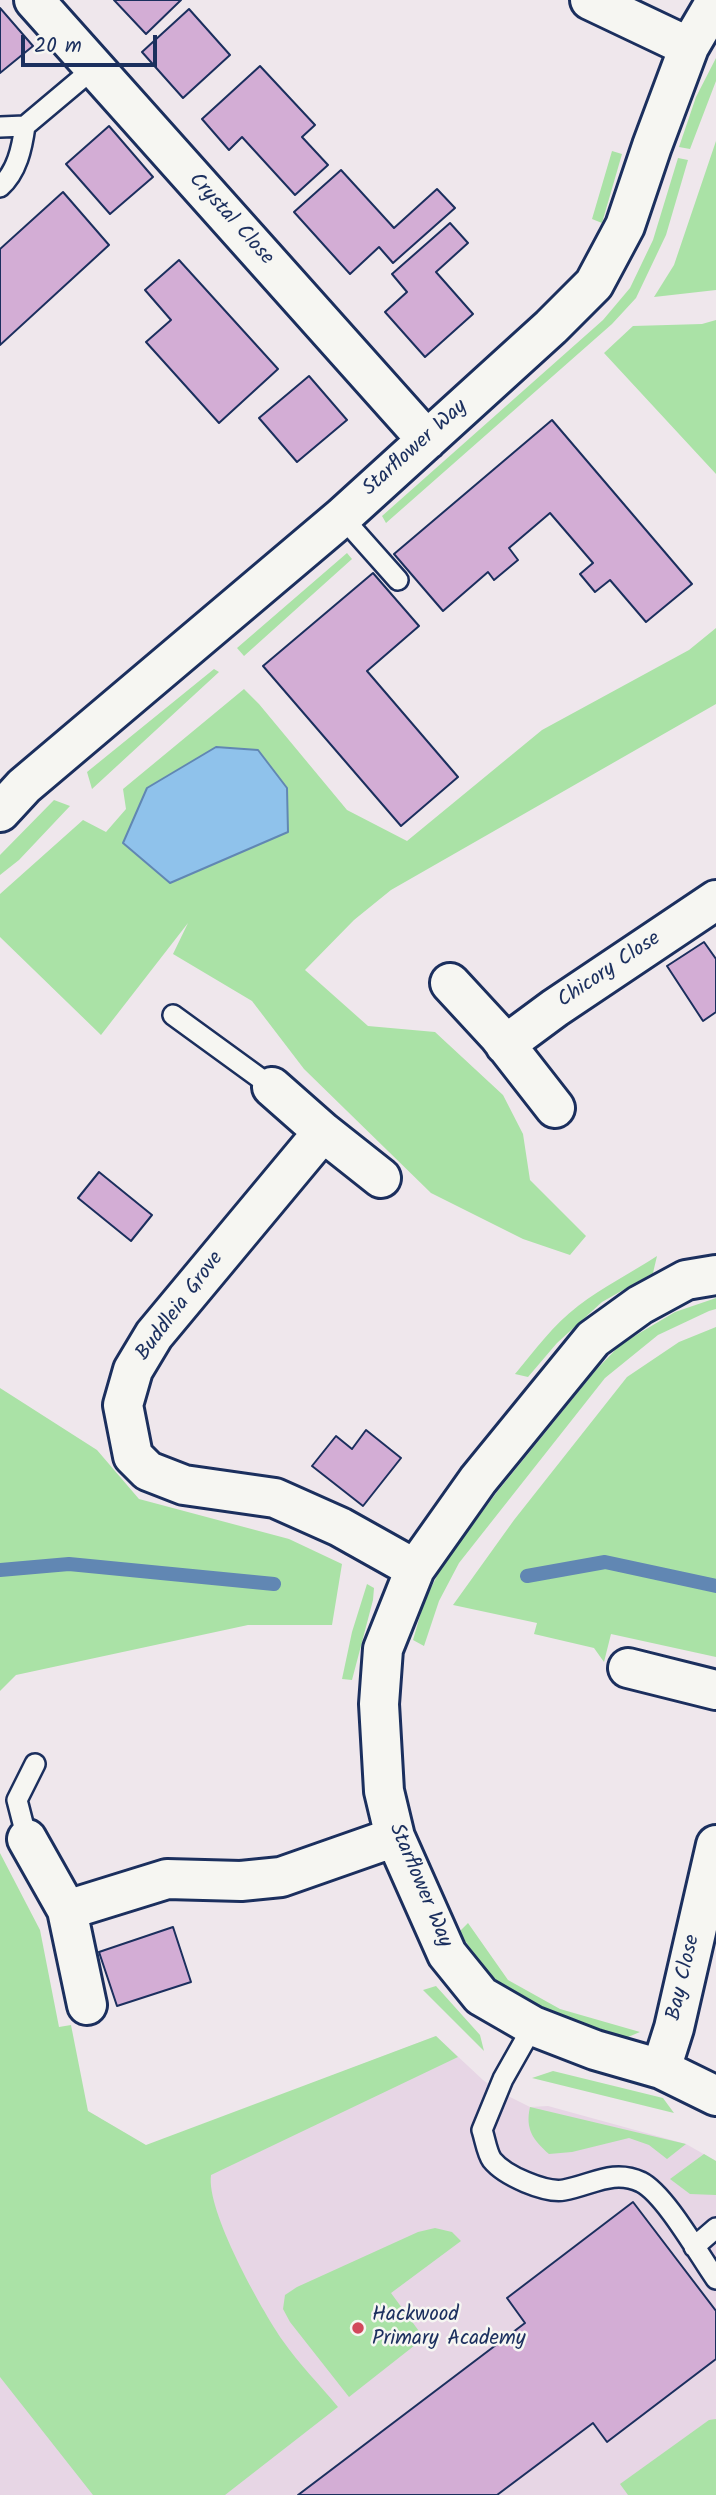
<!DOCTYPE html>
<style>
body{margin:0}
#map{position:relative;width:716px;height:2495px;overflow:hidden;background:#efe7ec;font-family:Kalam,sans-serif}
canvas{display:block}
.scale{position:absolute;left:21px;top:35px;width:136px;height:32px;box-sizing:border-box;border:4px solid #1b2f5e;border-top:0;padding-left:9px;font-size:21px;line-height:24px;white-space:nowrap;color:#1b2f5e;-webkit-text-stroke:5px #f6f6f2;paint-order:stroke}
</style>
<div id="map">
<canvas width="716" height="2495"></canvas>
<div class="scale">20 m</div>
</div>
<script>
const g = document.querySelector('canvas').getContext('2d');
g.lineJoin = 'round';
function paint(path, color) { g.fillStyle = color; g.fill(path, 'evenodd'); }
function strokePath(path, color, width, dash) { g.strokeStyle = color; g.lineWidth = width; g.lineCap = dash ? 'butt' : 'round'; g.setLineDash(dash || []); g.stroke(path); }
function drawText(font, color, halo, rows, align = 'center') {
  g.font = font + ' Kalam,sans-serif'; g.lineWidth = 5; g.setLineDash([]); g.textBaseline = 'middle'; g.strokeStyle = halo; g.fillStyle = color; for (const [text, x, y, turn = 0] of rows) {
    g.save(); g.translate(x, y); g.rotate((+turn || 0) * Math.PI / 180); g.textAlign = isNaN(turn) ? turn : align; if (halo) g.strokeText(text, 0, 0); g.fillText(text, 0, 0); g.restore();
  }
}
const built = new Path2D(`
 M 436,2036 L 483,2080 L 498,2091 L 530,2107 L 548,2106 L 686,2144 L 716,2161 L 716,2495 L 0,2495 L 0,2147 L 88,2111 L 147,2146 Z`);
const green = new Path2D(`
 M 716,58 L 716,81 L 690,149 L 679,147 L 696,97 Z
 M 716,141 L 716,290 L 654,297 L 674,265 Z
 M 612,151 L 622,154 L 602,223 L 592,219 Z
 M 678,158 L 688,160 L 666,235 L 636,298 L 612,324 L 386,523 L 382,516 L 603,320 L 630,288 L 653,240 Z
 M 716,320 L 716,474 L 604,353 L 633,326 L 702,324 Z
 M 347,553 L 352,559 L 244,656 L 237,648 Z
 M 716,628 L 716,704 L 391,890 L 354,920 L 305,970 L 368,1026 L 435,1032 L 503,1095 L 523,1134 L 530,1180 L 586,1236 L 570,1255 L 523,1239 L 431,1193 L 304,1069 L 252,1001 L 173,954 L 188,923 L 101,1035 L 0,937 L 0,894 L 83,820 L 106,832 L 126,809 L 123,789 L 244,689 L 259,704 L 347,810 L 407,841 L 542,730 L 689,650 Z
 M 214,669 L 219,672 L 92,789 L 87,772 Z
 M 54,800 L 70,806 L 19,860 L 0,875 L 0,855 Z
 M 657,1256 L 653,1273 L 602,1302 L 557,1343 L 528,1377 L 515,1374 C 535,1350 553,1325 578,1306 C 603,1287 631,1273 657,1256 Z
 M 716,1298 L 716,1309 L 709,1311 L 658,1335 L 605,1378 L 459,1563 L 439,1601 L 424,1646 L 413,1640 L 424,1602 L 442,1566 L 497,1492 L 596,1370 L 621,1344 L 675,1312 Z
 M 716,1327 L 716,1657 L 611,1634 L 604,1662 L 594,1648 L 534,1634 L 537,1623 L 453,1605 L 514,1520 L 627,1377 L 679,1342 Z
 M 0,1388 L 97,1450 L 139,1499 L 289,1539 L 342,1564 L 332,1625 L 248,1625 L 16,1675 L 0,1691 Z
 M 367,1584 L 374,1588 L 373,1600 L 352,1680 L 342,1679 L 352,1632 Z
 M 0,1853 L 40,1930 L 59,2027 L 71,2025 L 88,2111 L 146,2145 L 436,2036 L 458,2057 L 211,2175 C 206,2211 261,2309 283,2341 C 299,2364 320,2385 338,2407 L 225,2495 L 93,2495 L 0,2377 Z
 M 468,1923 L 508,1980 L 560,2009 L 640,2032 L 628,2037 L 610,2038 L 545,2015 L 493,1981 L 459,1932 Z
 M 436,1986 L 480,2035 L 484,2051 L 423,1990 Z
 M 553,2071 L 663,2098 L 674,2113 L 532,2078 Z
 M 530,2107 L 686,2144 L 667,2159 L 649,2145 L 629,2138 L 572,2152 L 549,2154 C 533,2140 525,2129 530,2107 Z
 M 704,2154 L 716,2161 L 716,2195 L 690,2194 L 670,2179 Z
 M 435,2228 L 452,2232 L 461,2241 L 391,2293 L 424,2338 L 349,2397 L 290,2322 L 283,2309 L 285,2295 L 297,2287 L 418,2232 Z
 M 716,2419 L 716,2495 L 628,2495 L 620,2484 L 709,2420 Z`);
const water = new Path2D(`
 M 216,747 L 258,750 L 287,788 L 288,832 L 170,883 L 123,843 L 147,788 Z`);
const stream = new Path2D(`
 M 0,1570 L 69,1564 L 274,1584
 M 527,1576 L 605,1562 L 716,1586`);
const building = new Path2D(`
 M 114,0 L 181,0 L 146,34 Z
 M 0,8 L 33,46 L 0,73 Z
 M 189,9 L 230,55 L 183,98 L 142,52 Z
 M 260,66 L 315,125 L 302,137 L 328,165 L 295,195 L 242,137 L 229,150 L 202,119 Z
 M 109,126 L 153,177 L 110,214 L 66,164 Z
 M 341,170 L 394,228 L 437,189 L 455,208 L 393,263 L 379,247 L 350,274 L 294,212 Z
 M 63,192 L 109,245 L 0,345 L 0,249 Z
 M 450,223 L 468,243 L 436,272 L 473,314 L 425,357 L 385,312 L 407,292 L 392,274 Z
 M 179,260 L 278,369 L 219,423 L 146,342 L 171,320 L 145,290 Z
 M 309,376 L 347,420 L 297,462 L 259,418 Z
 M 552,420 L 692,584 L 646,622 L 610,580 L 595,592 L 580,574 L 593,563 L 550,513 L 509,548 L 518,560 L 494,580 L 488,572 L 443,611 L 394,554 Z
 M 373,573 L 419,626 L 367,671 L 458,777 L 401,826 L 263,666 Z
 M 704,942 L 716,959 L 716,1012 L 703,1021 L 667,966 Z
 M 99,1172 L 152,1215 L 131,1241 L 78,1198 Z
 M 366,1430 L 401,1458 L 363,1506 L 312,1466 L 336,1436 L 352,1449 Z
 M 173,1927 L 191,1982 L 117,2006 L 99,1952 Z
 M 633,2202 L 716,2311 L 716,2359 L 607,2442 L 593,2423 L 497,2495 L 298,2495 L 525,2323 L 507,2298 Z`);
const lane = new Path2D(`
 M 0,127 L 25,126
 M 0,187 C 17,172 22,148 25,126 L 94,68
 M 342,517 L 398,580
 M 173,1015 L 272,1087
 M 27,1839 L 17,1800 L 35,1764
 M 533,2026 L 503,2079 L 482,2130 C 485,2139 487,2153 492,2160 C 505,2176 545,2193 564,2190 C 592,2185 613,2169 641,2182 C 665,2194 699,2255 716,2279
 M 694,2247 L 716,2228`);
const street = new Path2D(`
 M 34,0 L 427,440
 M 590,0 L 689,47
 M 0,812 L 24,786 L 342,517 L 551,327 L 594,284 L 625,226 L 652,146 L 689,47 L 716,1
 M 450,983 L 498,1035 L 555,1108
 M 505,1045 L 555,1008 L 716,900
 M 272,1087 L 323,1132 L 381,1178
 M 323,1132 L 154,1335 L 133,1370 L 123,1405 L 133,1456 L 148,1471 L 184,1485 L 275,1498 L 340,1527 L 415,1569
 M 716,1275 L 686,1280 L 640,1305 L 593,1339 L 478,1480 L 415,1569 L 383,1649 L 379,1704 L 384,1791 L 395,1837 L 447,1954 L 481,1996 L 533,2026 L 595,2050 L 661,2069 L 716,2096
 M 628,1668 L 716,1690
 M 27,1839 L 67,1910 L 87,2005
 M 67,1910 L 167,1879 L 241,1881 L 281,1877 L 395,1837
 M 661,2069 L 674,2028 L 716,1845`);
const markers = [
 [358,2328,7,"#d1495b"]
];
const streetNames = [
 ["Crystal Close",230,220,48],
 ["Starflower Way",416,449,-42],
 ["Chicory Close",610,971,-34],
 ["Buddleia Grove",181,1307,-53],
 ["Starflower Way",419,1886,67],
 ["Bay Close",685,1978,-77]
];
const poiNames = [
 ["Hackwood",372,2316],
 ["Primary Academy",372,2340]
];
paint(built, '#e7d6e5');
paint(green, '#aae2a6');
paint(water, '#8fc2eb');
strokePath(water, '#6187b3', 2);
strokePath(stream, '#6187b3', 14);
paint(building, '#d3add5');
strokePath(building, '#1b2f5e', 2);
strokePath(lane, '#1b2f5e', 24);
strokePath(street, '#1b2f5e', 44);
strokePath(lane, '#f6f6f2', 19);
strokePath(street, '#f6f6f2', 38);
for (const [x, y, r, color] of markers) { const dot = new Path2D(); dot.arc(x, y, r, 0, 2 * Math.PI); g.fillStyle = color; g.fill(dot); strokePath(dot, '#f6f6f2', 2.5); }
drawText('21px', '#1b2f5e', '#f6f6f2', streetNames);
drawText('21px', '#1b2f5e', '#f6f6f2', poiNames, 'left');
</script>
